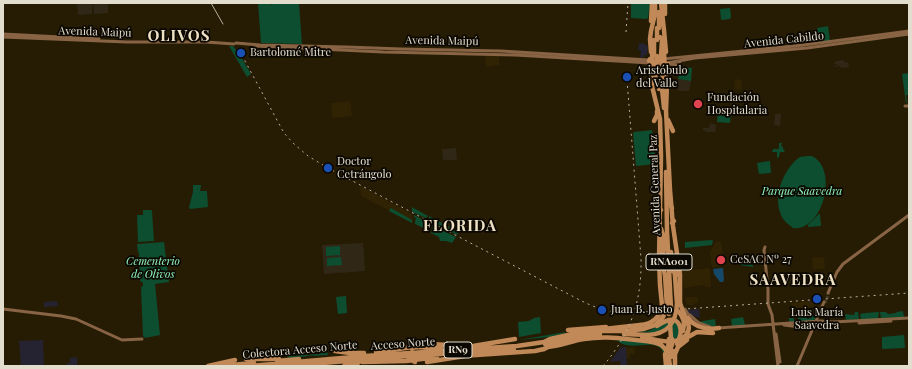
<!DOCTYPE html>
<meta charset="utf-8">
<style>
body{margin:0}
#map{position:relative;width:912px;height:369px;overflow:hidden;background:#261c04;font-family:"Playfair Display",serif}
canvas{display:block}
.frame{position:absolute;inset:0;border:4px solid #e3ddce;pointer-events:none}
</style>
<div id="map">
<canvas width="912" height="369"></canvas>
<div class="frame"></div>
</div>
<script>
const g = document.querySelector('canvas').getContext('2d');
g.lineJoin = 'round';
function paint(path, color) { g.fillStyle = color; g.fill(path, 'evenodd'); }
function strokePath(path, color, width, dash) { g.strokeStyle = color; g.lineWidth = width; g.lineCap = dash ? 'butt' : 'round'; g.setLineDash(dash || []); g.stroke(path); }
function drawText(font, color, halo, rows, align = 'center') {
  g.font = font + ' "Playfair Display",serif'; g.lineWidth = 3.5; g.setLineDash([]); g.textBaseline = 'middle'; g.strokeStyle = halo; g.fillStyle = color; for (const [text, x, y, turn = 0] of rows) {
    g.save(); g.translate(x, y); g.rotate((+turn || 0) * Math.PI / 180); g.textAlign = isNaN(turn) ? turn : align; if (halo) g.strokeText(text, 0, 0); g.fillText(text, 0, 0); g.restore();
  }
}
const built = new Path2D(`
 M 485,56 L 499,56 L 499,65 L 486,67 Z
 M 735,79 L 742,80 L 741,90 L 734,89 Z
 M 350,101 L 352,116 L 332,118 L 331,103 Z
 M 360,186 L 412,214 L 413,223 L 361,196 Z
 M 718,241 L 720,241 L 721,242 L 724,266 L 712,267 L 710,252 L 716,242 Z
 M 824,257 L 825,269 L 813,269 L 812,258 Z
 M 710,268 L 711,287 L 705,287 L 704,285 L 684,288 L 682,271 Z
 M 687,297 L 697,297 L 698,303 L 696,303 L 696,304 L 695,305 L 695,302 L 694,302 L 694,305 L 688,305 L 686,303 L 685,299 Z
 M 814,301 L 815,303 L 822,302 L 819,307 L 793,308 L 792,305 L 791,303 Z
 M 635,347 L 635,354 L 630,354 L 630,358 L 626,358 L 626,348 Z`);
const industrial = new Path2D(`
 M 639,43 L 645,44 L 645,45 L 648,46 L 647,55 L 644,55 L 644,57 L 642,57 L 642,59 L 640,59 L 641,51 L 638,50 Z
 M 57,301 L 58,306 L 44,307 L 44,302 Z
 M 699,309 L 700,317 L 699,318 L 687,313 L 687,310 Z
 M 43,340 L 44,366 L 21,366 L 19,341 Z
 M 623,347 L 626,347 L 627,365 L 621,366 L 620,361 L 610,362 L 620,348 Z
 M 77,357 L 77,366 L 67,366 L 67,363 L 70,363 L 70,358 Z`);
const education = new Path2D(`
 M 77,3 L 92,3 L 92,14 L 78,15 Z
 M 93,3 L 108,3 L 108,13 L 94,14 Z
 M 844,60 L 845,63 L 848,62 L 849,67 L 841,68 L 840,66 L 834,67 L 834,66 L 840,65 L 834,64 L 836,61 Z
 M 678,79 L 691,81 L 689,91 L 678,91 Z
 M 775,114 L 781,114 L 780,126 L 774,125 Z
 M 710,123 L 716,125 L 715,132 L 706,132 L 706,131 L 703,130 L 703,128 L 709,128 Z
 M 456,148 L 457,160 L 443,160 L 442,149 Z
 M 363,243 L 365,271 L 324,274 L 322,245 Z`);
const green = new Path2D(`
 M 258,3 L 269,3 L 272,5 L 272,3 L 299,3 L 302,44 L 261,43 Z
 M 631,3 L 650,3 L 648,18 L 646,19 L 631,18 Z
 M 730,8 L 731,16 L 730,19 L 722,20 L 721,19 L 720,9 Z
 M 828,26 L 830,41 L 818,42 L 817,28 Z
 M 229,46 L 233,46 L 236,50 L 237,50 L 251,74 L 247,77 Z
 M 683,67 L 692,68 L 691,81 L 678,79 L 679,73 L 682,74 Z
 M 909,73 L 909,95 L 906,95 L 907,103 L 906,103 L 902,74 Z
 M 718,110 L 731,110 L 730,123 L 717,122 Z
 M 652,130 L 656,164 L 636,166 L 633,133 L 634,132 Z
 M 779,143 L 782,143 L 781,146 L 783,147 L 783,149 L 785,150 L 784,152 L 780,152 L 779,157 L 777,158 L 777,152 L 772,152 L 773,149 L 779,149 Z
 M 812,156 C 839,169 823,232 793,228 C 789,225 784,221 782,217 C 773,199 781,175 795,161 C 796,160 798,158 800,157 C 803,156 808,156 812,156 Z
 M 769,161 L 770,161 L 771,173 L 759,174 L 757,163 Z
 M 193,185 L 201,185 L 200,191 L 207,191 L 208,207 L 190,209 L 189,207 L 193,192 Z
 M 412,207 L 428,216 L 426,218 L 412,212 Z
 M 391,208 L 412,220 L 412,223 L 389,211 Z
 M 143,210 L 151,210 L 152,211 L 154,241 L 138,242 L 137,215 L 143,215 Z
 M 819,214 L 820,214 L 821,226 L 808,227 L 808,225 Z
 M 414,215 L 427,222 L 427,224 L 431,226 L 430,231 L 415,224 L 415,222 L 416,218 L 414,217 Z
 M 429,216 L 459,232 L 457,235 L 429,220 Z
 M 433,226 L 456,237 L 452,243 L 446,241 L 440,241 L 439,237 L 431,233 Z
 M 712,240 L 713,241 L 712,245 L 685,248 L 685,242 Z
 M 164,242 L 169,282 L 155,284 L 160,335 L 145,338 L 143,336 L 141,287 L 143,286 L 143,283 L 140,281 L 139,253 L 138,252 L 137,244 Z
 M 340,246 L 340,255 L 326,256 L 326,247 Z
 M 341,257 L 342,265 L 327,266 L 327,258 Z
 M 741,258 L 752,260 L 753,267 L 740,265 Z
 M 346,296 L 347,313 L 338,314 L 336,297 Z
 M 903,311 L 904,317 L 881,318 L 880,312 L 886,312 L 888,314 L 896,313 L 897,312 Z
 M 855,312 L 858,312 L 859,319 L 846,320 L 845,314 L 854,315 Z
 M 879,312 L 878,319 L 861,320 L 860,314 L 864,313 L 864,314 L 865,313 Z
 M 807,316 L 807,319 L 809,319 L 809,318 L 812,317 L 812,316 L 816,316 L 814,321 L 790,322 L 789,321 L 789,318 L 794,318 L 794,320 L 798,320 L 798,317 Z
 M 540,317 L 541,333 L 519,337 L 518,322 L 529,321 L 534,318 Z
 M 743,317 L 745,325 L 732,326 L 731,319 Z
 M 693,318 L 701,322 L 703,321 L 715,319 L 716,327 L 703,324 Z
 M 668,321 L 668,327 L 656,333 L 634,332 L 648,331 Z
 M 674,321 L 679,325 L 679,337 L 673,339 L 672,325 Z
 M 565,332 L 565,333 L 549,337 L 519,340 Z
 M 904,335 L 905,348 L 883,349 L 882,348 L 882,337 Z
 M 616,339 L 620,339 L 660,345 L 665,351 L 664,366 C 664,361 664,354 662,350 C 653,337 628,354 616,339 Z
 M 327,352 L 328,355 L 312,356 L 314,355 L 301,357 L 287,358 L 288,356 L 317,354 Z`);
const water = new Path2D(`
 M 723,268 L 724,280 L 723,282 L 720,282 L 714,274 L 713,269 Z`);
const secondaryTunnel = new Path2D(`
 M 825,303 L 829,293`);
const secondary = new Path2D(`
 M 3,34 L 99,39
 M 3,37 L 127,42 L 206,42 L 234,44
 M 236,43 L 260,45 L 346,47 L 401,49 L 501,51 L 649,60
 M 255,46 L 383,52 L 515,55 L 650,63
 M 663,59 L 804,45 L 909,31
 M 667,63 L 695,58 L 807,48 L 909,34
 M 669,64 L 679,65 L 680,61
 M 905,106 L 909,106
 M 765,247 L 764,250 L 768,289 L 768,304 L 772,315 L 778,366
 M 828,293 L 837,272 L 843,264 L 909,215
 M 3,309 L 61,316 L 76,319 L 122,340 L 142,339
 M 685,309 L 688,314
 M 684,313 L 690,315 L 699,323 L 710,327
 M 859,323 L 891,321
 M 811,324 L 833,324
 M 784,325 L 800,327
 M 718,328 L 820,321 L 833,322 L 909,318
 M 776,334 L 780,362
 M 797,366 L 824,302`);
const motorway = new Path2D(`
 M 661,3 L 664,30 L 666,52
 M 665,14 L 665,3
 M 651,21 L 652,3
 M 659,28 L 659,12
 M 660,37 L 662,40 L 661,56
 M 651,52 L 650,39 L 651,31 L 655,14 L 655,3
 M 653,56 L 654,54 L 654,40
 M 649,61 L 650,59
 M 656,67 L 655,82 L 658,85
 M 651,71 L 652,86 L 660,119 L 661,156 L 659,259 L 660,285 L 662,305
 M 666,71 L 667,84 L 666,111 L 670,190 L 673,226 L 680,274 L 680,303
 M 663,80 C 663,72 661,68 668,64
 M 662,89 L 664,108
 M 668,120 L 673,131
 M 654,121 L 657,115 L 657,111
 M 666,172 L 667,231 L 671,308
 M 661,229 C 665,237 664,248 663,257
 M 671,252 L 675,276 L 677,304
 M 662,253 L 663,266
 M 665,275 L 667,307
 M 678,311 C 684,317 685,324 683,331
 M 688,318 C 696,328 706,330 719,328
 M 670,323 L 671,339
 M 657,326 C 660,324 665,321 669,320 C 679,318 682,328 680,336
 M 604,329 L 640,325
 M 568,330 L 606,327
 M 624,334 L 648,335
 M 642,337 C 656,339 675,347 686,335 C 691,329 689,323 685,317
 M 681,341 L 697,332 L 713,333
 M 429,344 L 470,346
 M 545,344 L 578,337 L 600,334
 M 671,345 L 671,357
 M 473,346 L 515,339
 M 547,347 C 560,346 571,341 584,339 C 603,336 617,338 636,340 C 657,342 668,341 670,366
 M 335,351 L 350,353 L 364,353
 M 376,352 L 413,347 L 441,348
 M 665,354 L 666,366
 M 675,354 L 678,347 L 687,340
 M 462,356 L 535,351 L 544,349
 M 246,359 L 279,359
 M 277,361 L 299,359
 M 362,362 L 406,361 L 437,357
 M 427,362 L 465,356
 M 208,366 L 235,360
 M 219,366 L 254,363
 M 250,366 L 365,356 L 517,346 L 544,342 L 550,339 L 577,333 L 592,331 L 628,331 L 643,329 L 655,325 L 663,317
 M 289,366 L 380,358 L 514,349
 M 344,366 L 358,363
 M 675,366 L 675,351`);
const tram = new Path2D(`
 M 211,3 L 223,24`);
const rail = new Path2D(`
 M 626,32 L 628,3
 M 239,50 L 284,133 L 293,143 L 308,156 L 328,168 L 413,213 L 574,297 C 593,307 607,313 629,313 L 909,293
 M 603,366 C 631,333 642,301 641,258 L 627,80`);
const motorwayBridge = new Path2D(`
 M 657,40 L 657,28
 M 652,52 L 653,71
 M 664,52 L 665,71
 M 657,56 L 657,68
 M 661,56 L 662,67
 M 663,80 L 664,88
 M 659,83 L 659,89
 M 670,204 L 672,208
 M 660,211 L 661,210
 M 672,223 L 674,221
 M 659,226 L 661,229
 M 663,266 L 665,275
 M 678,269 L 678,275
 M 672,271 L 675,259
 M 680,303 L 685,317
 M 669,314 L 669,306
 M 663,317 L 667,307
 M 640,325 C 652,324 661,317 662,305
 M 648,335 C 668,334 676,323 677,304
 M 672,339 L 672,345
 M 677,344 L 680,336
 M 412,349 L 415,346
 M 544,349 L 552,345
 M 667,358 L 669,339
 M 410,359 L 415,362`);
const markers = [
 [241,53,5,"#1a4fb4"],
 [627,77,5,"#1a4fb4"],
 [698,104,5,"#e0444e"],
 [328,168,5,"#1a4fb4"],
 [721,260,5,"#e0444e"],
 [817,299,5,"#1a4fb4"],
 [602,310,5,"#1a4fb4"]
];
const shields = [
 [669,262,46],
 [458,350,28]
];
const shieldNames = [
 ["RNA001",669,262],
 ["RN9",458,350]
];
const streetNames = [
 ["Avenida Maipú",95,32,2],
 ["Avenida Cabildo",784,40,-6],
 ["Avenida Maipú",442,41,1],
 ["Avenida General Paz",655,185,-92],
 ["Acceso Norte",403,344,-4],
 ["Colectora Acceso Norte",300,350,-5]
];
const poiNames = [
 ["Bartolomé Mitre",250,53],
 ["Aristóbulo",636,71],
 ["del Valle",636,84],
 ["Fundación",707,98],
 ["Hospitalaria",707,111],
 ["Doctor",337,162],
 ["Cetrángolo",337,175],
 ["CeSAC Nº 27",730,260],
 ["Juan B. Justo",611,310],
 ["Luis María",817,313,"center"],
 ["Saavedra",817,326,"center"]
];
const parkNames = [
 ["Parque Saavedra",802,192],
 ["Cementerio",153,262],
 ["de Olivos",153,275]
];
const districtNames = [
 ["OLIVOS",179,36],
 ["FLORIDA",460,226],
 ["SAAVEDRA",793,280]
];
paint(built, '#302303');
paint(industrial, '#252232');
paint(education, '#312717');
paint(green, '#0c4e2f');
paint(water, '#164969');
strokePath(secondaryTunnel, '#423922', 3, [3, 1.5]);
strokePath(secondary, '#886445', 3);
strokePath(motorway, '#c18958', 4.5);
strokePath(tram, '#b7b09f', 1);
strokePath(rail, '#b7b09f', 1, [2, 4]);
strokePath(motorwayBridge, '#c18958', 4.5);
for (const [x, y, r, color] of markers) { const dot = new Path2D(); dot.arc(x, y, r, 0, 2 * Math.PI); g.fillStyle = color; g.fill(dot); strokePath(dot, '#0b0701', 1.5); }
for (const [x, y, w] of shields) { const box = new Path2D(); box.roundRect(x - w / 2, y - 8, w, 16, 3); g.fillStyle = '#0b0701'; g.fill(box); strokePath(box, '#e3ddce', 1); }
drawText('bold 10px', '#e3ddce', null, shieldNames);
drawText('11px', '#e3ddce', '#0b0701', streetNames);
drawText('11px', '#e3ddce', '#0b0701', poiNames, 'left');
drawText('italic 11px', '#93f8be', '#0b0701', parkNames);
g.letterSpacing = '1px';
drawText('bold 15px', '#efe1c4', '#0b0701', districtNames);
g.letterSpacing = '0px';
</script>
